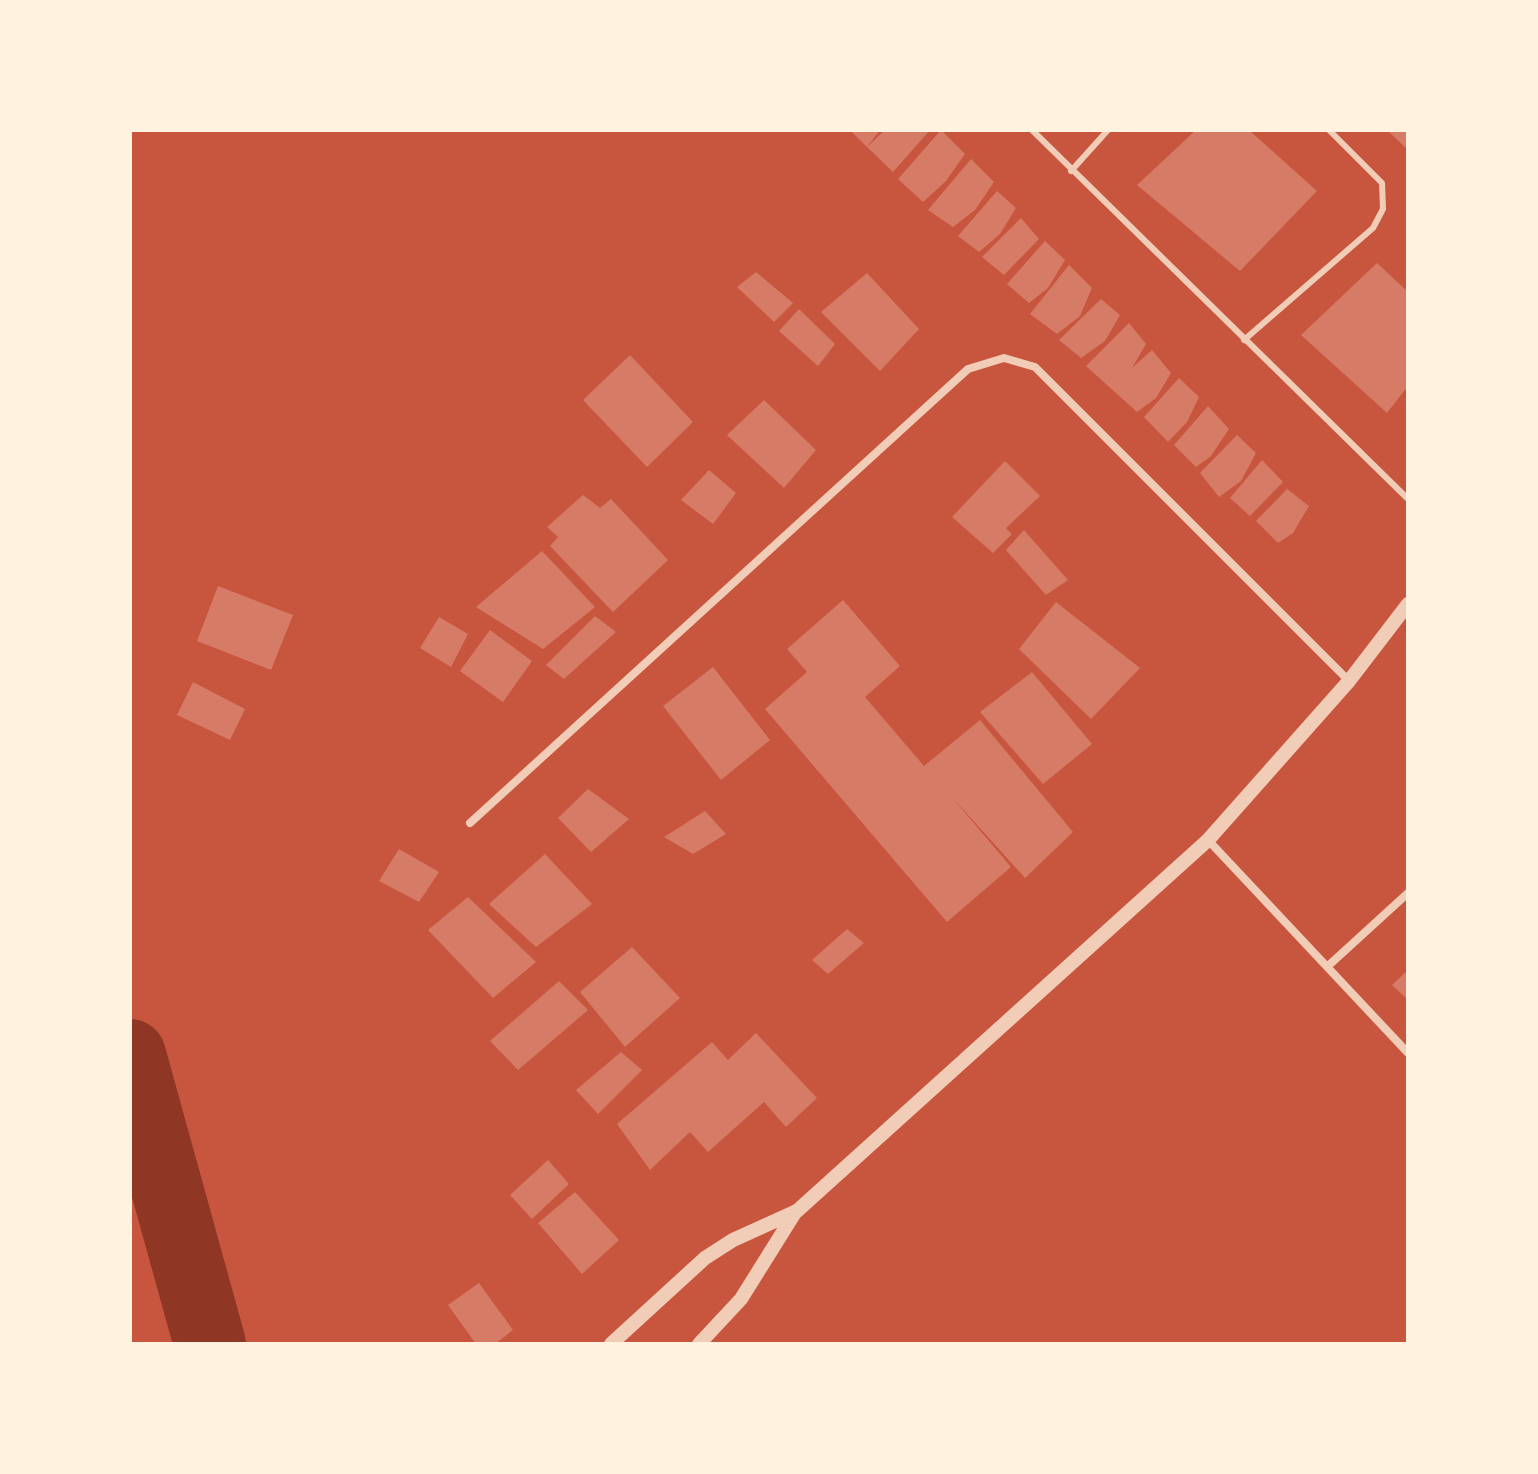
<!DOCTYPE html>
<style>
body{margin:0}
#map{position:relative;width:1538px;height:1474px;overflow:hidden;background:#c8553d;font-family:Signika,sans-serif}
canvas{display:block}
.frame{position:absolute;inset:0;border:132px solid #fff3e0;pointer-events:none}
</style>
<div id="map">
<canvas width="1538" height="1474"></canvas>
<div class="frame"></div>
</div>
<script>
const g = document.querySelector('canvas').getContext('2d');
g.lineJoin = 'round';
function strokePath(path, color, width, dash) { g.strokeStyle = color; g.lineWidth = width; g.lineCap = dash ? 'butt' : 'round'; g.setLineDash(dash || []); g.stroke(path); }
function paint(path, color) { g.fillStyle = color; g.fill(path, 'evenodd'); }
const river = new Path2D(`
 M 130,1055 L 210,1344`);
const building = new Path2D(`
 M 850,130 L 880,130 L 867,147 L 885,130 L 930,130 L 893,172 L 867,147 Z
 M 941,130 L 965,154 L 946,181 L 923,202 L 898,179 Z
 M 1196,130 L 1249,130 L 1317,191 L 1240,271 L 1137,185 Z
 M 1387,130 L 1408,130 L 1408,150 Z
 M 971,159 L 994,182 L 975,210 L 953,227 L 928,210 Z
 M 997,191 L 1016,208 L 1000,234 L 979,252 L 958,236 Z
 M 1021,218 L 1039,239 L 1004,275 L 982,257 Z
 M 1045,241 L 1065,260 L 1048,288 L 1029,303 L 1007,284 Z
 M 1377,263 L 1408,292 L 1408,386 L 1387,413 L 1301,335 Z
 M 1069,265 L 1092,288 L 1080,316 L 1057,334 L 1030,314 Z
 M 756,272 L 793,303 L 774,322 L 737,287 Z
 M 867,273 L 919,329 L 880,371 L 821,312 Z
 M 1101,299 L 1120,315 L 1105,341 L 1081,358 L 1059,340 Z
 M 799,309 L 835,344 L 818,366 L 779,331 Z
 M 1129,323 L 1146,344 L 1132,368 L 1152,350 L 1171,373 L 1156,398 L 1137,412 L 1086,366 Z
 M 630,355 L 693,422 L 647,467 L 583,400 Z
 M 1179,378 L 1199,397 L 1187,422 L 1168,442 L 1144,417 Z
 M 764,400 L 816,450 L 784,488 L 727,435 Z
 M 1208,406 L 1229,429 L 1211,456 L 1196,467 L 1174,445 Z
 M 1237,435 L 1256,453 L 1241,481 L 1219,497 L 1200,473 Z
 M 1262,460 L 1283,482 L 1250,516 L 1230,498 Z
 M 1005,461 L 1040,496 L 1006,528 L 1012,534 L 993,553 L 952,517 Z
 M 709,470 L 736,493 L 713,524 L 681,500 Z
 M 1287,489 L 1309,506 L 1293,533 L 1278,543 L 1256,521 Z
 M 583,495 L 600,508 L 611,499 L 668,560 L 613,612 L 550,546 L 558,537 L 547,527 Z
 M 1024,530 L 1068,580 L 1046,595 L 1006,550 Z
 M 542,551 L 595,607 L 543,649 L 476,607 Z
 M 218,586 L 293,615 L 271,670 L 197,641 Z
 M 843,600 L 900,666 L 865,697 L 924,766 L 980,720 L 1073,832 L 1025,878 L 950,795 L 1011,867 L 947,922 L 765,709 L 807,672 L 787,649 Z
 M 1056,602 L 1140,668 L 1091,719 L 1019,649 Z
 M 595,616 L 616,632 L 564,679 L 546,665 Z
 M 439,617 L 468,634 L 451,667 L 420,648 Z
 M 490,630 L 532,661 L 503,702 L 460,671 Z
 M 713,667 L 770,740 L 721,780 L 663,706 Z
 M 1032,672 L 1092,744 L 1043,784 L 980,712 Z
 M 193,682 L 245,709 L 230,740 L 177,715 Z
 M 588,789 L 629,819 L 591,852 L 558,818 Z
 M 705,811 L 726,834 L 693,854 L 664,837 Z
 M 399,849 L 439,872 L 419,902 L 379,881 Z
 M 545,854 L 592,904 L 536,947 L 489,904 Z
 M 468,897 L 536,962 L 493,998 L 428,930 Z
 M 847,929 L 864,943 L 828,974 L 812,960 Z
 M 632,947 L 680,998 L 625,1047 L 580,992 Z
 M 1408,970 L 1408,1000 L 1392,985 Z
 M 559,981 L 588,1010 L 518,1070 L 490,1041 Z
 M 756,1033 L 817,1098 L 786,1127 L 764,1102 L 708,1152 L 690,1132 L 650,1170 L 617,1124 L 712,1042 L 728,1060 Z
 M 621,1052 L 642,1070 L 598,1114 L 576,1090 Z
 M 548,1160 L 569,1184 L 532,1219 L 510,1195 Z
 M 575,1192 L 619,1240 L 582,1274 L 538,1223 Z
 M 479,1283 L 513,1330 L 495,1344 L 476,1344 L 448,1305 Z`);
const service = new Path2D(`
 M 1032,130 L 1408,499
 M 1071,171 L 1108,130
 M 1244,340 L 1373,228 L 1383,209 L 1382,183 L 1329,130`);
const minor = new Path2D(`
 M 470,823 L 968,369 L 1004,358 L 1035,367 L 1349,681
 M 1208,840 L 1408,1053
 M 1328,966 L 1408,893`);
const tertiary = new Path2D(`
 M 611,1344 L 705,1258 L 733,1240 L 797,1211 L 1208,840 L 1349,681 L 1408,604
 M 699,1344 L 741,1299 L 796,1211`);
strokePath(river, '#8f3625', 72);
paint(building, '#d67c66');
strokePath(service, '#f1ccb7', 6);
strokePath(minor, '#f1ccb7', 8);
strokePath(tertiary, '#f1ccb7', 14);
</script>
